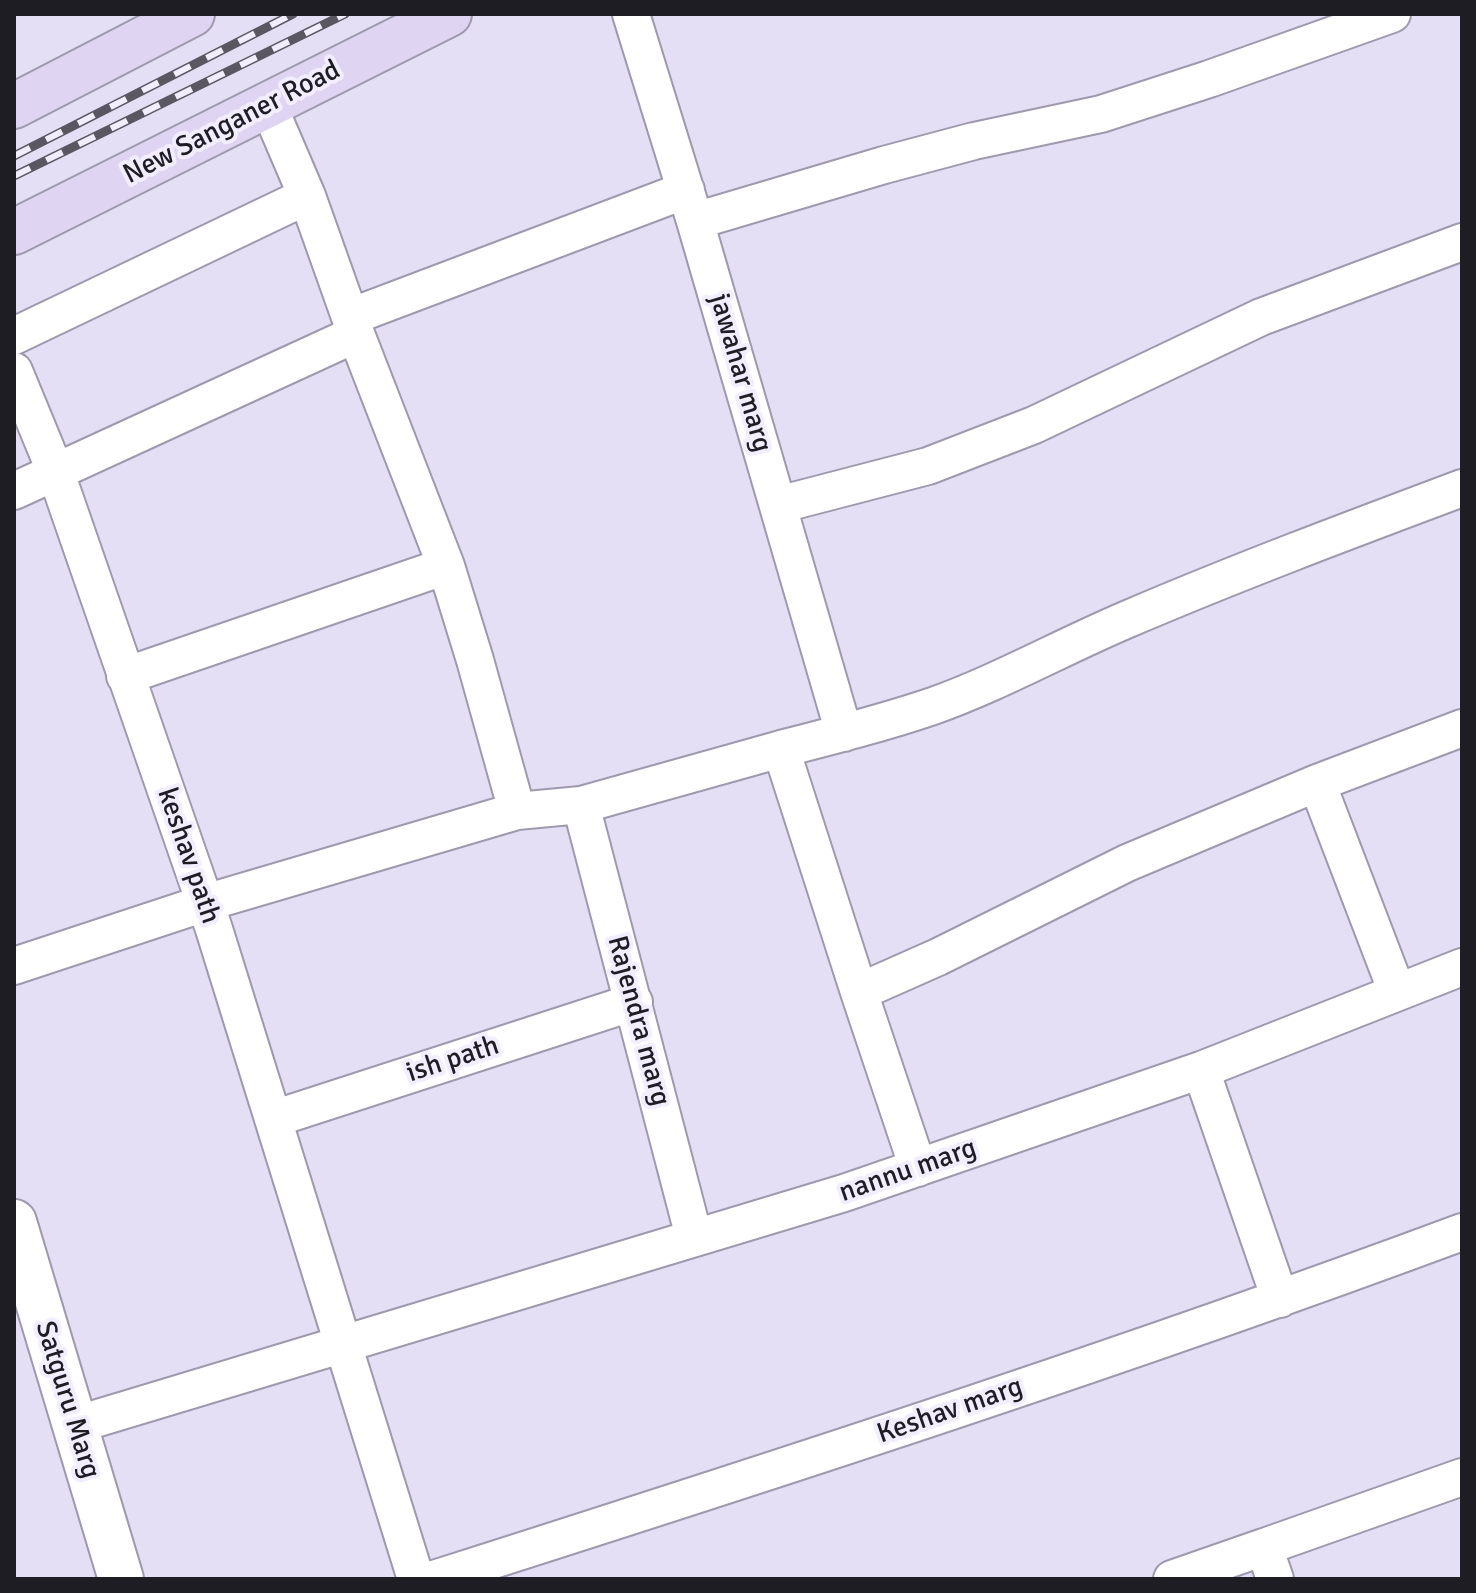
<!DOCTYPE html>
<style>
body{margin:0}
#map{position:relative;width:1476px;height:1593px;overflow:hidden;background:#e5dff5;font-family:Signika,sans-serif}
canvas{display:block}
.frame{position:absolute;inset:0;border:16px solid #1f1d24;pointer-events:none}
</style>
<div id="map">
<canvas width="1476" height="1593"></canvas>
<div class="frame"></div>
</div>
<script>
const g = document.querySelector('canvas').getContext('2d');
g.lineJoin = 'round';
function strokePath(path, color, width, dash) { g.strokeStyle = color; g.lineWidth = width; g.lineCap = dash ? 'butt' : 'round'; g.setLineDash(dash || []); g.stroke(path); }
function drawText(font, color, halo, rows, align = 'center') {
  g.font = font + ' Signika,sans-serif'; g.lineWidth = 8; g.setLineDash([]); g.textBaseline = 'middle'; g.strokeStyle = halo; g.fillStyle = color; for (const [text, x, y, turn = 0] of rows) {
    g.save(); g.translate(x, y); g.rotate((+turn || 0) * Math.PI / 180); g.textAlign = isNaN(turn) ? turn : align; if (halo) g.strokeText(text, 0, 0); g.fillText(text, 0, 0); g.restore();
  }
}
const minor = new Path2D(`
 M 631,14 L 695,221 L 844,733
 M 268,105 L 307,196
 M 695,221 L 884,165 L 974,141 L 1101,114 L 1209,79 L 1392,14
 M 350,317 L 686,190
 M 14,336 L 307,196 L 356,334
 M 14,371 L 56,473 L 214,929 L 416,1579
 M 14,491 L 356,334 L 446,566
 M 778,505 L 928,466 L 1034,425 L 1261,317 L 1462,242
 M 125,676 L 446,566 L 475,660 L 517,811
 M 1317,783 L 1397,992
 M 581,805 L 694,1237
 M 14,966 L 205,903 L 517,811 L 581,805 L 781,749
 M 859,992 L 781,749 C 832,736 883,723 933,706 C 1000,682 1062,647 1128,619 C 1238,572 1350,530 1462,488
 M 1201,1070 L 1280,1299
 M 273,1119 L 634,1002
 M 918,1168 L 859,992 L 938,957 L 1127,863 L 1317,783 L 1462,728
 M 75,1425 L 844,1193 L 1201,1070 L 1462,967
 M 434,1579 C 779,1469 1123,1358 1462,1232
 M 1172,1579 L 1264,1547
 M 1275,1579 L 1264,1547 L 1462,1477`);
const tertiary = new Path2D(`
 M 14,1222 L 121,1579`);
const secondary = new Path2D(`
 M 14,106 L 192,14
 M 14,232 L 449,14`);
const rail = new Path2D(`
 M 14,156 L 293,14
 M 14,176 L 345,14`);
const streetNames = [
 ["New Sanganer Road",232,123,-27],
 ["jawahar marg",740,373,74],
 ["keshav path",188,856,71],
 ["Rajendra marg",638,1021,75],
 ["ish path",453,1060,-18],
 ["nannu marg",908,1171,-19],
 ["Satguru Marg",67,1400,73],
 ["Keshav marg",950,1411,-19]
];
strokePath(minor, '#9f99ae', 40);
strokePath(tertiary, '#9f99ae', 48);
strokePath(secondary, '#9f99ae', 48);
strokePath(minor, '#fff', 36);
strokePath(tertiary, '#fff', 44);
strokePath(secondary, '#dfd4f2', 44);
strokePath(rail, '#5a5763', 9);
strokePath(rail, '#f2edff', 6, [18]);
drawText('28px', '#1f1d24', '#f2edff', streetNames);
</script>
